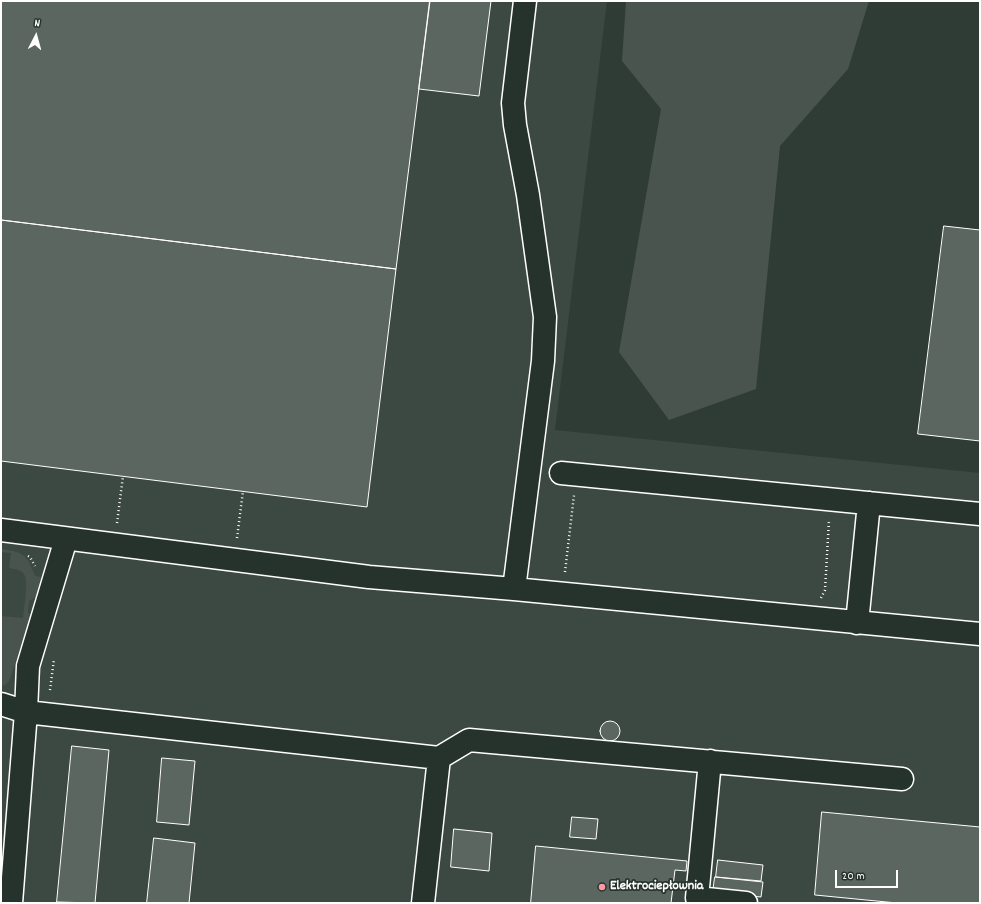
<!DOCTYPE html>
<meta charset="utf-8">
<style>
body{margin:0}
#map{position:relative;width:981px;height:904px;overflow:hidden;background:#2f3b35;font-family:Dekko,sans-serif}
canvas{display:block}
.frame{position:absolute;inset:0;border:2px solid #fff;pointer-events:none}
.north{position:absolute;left:16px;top:16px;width:40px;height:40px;-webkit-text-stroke:3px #26332d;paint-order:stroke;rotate:6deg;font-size:11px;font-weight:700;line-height:16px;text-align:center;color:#fff}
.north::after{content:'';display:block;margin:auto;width:14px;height:18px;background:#fff;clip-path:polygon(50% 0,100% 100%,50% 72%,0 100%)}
.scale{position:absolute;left:835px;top:870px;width:63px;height:18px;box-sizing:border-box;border:2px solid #fff;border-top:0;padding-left:5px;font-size:12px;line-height:14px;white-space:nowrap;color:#fff;-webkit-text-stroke:3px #26332d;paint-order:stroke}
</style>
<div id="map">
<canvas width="981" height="904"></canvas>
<div class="frame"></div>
<div class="north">N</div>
<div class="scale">20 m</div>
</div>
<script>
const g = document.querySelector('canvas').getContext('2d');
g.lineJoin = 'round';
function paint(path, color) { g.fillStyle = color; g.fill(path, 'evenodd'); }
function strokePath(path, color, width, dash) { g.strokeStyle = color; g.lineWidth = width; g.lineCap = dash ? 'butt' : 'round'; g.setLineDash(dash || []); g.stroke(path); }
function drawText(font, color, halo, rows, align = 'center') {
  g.font = font + ' Dekko,sans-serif'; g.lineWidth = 3.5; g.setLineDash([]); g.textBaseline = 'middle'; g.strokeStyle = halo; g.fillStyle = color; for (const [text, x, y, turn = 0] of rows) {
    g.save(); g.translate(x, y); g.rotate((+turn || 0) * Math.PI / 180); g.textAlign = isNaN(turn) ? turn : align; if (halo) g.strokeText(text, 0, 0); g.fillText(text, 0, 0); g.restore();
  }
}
const built = new Path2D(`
 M 1,1 L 607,1 L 555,430 L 980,473 L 980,903 L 1,903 Z`);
const green = new Path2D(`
 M 626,1 L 869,1 L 848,69 L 780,146 L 756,389 L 669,420 L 619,352 L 661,109 L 622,61 Z
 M 1,549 C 24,552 27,555 35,576 L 41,577 L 40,588 L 38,596 L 29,601 L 28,612 L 31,617 L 9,681 L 5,685 L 1,686 L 1,616 L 23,618 C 24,608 29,582 24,574 C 20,569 14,569 9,568 L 11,553 L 1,552 Z`);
const building = new Path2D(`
 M 1,1 L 430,1 L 396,269 L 1,220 Z
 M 430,1 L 491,1 L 479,96 L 419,89 Z
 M 1,220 L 396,269 L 367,507 L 1,461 Z
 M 944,226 L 980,230 L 980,441 L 918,434 Z
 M600 731a10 10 0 1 1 20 0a10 10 0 1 1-20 0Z
 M 72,746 L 109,750 L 95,903 L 57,902 Z
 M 162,758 L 195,761 L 189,825 L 157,822 Z
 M 822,812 L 980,827 L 980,903 L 897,903 L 815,895 Z
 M 572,817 L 598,819 L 596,839 L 570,837 Z
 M 454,829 L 492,833 L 489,871 L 451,867 Z
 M 154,838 L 195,843 L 189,903 L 147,903 Z
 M 536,846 L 687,861 L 686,871 L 675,870 L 671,903 L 531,903 Z
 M 718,860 L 763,865 L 761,881 L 716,877 Z
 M 715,877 L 763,882 L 761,897 L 713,892 Z`);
const path = new Path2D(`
 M 117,523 L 123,476
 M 237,538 L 243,491
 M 28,556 L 30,557 L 35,566
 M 565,572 L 574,495
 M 821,598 L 825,590 L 829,520
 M 50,690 L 54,659`);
const minor = new Path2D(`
 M 561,473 L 980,514
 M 1,530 L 369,577 L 514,589 L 980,634
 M 514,589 L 543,361 L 545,317 L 528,195 L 515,125 L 513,103 L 525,1
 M 857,623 L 869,503
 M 1,704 L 26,712 L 439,758 L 469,740 L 902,779
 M 710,761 L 697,898 L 746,903
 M 11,903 L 26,712 L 28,666 L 66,539
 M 423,903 L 439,758`);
const markers = [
 [602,887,4,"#ff9aa2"]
];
const poiNames = [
 ["Elektrociepłownia",610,887]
];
paint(built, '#3c4842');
paint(green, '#4a544f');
paint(building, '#5b6661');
strokePath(building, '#fff', 1);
strokePath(minor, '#fff', 25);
strokePath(path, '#fff', 2.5, [1, 3]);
strokePath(minor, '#26332d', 22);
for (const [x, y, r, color] of markers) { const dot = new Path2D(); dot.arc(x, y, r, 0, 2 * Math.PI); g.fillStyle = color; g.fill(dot); strokePath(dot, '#26332d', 1.5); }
drawText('bold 14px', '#fff', '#26332d', poiNames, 'left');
</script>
